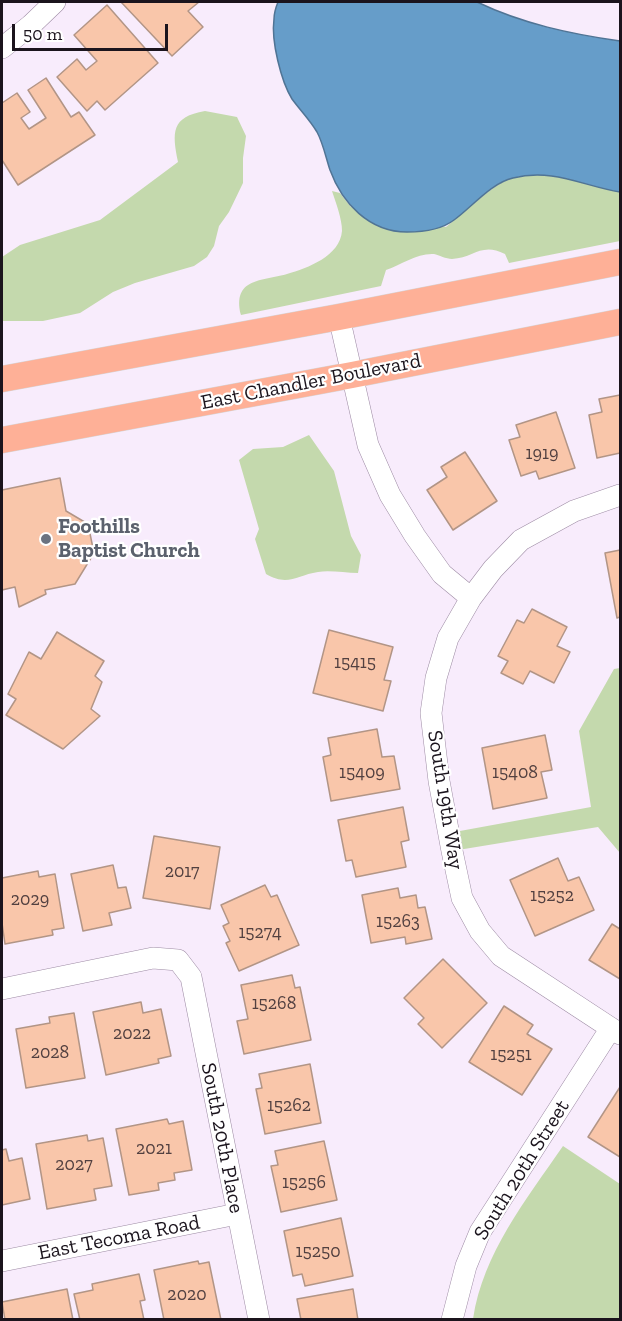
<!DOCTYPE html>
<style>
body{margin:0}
#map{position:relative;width:622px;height:1321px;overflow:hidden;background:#f8ecfc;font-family:"Zilla Slab",serif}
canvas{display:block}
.frame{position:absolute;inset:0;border:3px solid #1b141d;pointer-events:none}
.scale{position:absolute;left:12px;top:24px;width:156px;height:27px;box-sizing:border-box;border:3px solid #1b141d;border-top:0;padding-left:8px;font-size:18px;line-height:21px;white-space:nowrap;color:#1b141d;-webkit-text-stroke:4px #fff;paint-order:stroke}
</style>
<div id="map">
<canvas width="622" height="1321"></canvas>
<div class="frame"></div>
<div class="scale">50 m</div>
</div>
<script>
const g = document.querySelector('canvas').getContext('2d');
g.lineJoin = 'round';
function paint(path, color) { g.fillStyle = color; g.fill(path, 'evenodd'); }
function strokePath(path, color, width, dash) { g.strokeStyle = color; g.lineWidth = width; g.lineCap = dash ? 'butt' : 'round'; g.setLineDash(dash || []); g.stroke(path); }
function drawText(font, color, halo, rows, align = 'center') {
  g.font = font + ' "Zilla Slab",serif'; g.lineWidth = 4.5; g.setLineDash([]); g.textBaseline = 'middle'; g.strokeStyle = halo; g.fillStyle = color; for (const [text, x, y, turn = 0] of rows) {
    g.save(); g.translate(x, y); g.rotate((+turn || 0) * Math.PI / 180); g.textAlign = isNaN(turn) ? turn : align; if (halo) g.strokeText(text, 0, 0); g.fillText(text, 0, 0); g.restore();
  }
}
const green = new Path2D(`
 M 205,111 L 237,117 L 246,136 L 243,158 L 243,183 L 229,212 L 219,226 L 214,246 L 207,257 L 194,266 L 135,283 L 113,292 L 80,313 L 43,321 L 2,321 L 2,257 L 20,245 L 100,220 L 178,162 C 172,132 171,117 205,111 Z
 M 550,174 L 620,192 L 620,241 L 509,263 L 505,254 C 481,242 474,258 452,259 C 446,259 439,255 434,254 C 417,253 401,265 386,270 L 381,286 L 241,315 C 232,278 262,281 287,274 C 308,268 340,256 342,231 C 342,219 336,203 332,191 L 340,193 L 351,207 L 446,227 C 463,214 494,183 512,178 C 524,174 537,175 550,174 Z
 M 309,435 L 334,471 L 351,536 L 361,555 L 358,573 C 345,573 330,570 318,572 C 297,575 288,587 266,574 L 255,539 L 259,529 L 239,460 L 253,449 L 283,447 Z
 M 620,668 L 620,853 L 598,827 L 452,851 L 449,833 L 591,807 L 579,731 L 614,669 Z
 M 563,1146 L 620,1184 L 620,1319 L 473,1319 C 483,1253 526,1200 563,1146 Z`);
const water = new Path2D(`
 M 278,2 L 477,2 C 523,24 571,34 620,41 L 620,192 C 583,186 553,168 513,178 C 491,183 472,207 454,220 C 441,230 423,232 407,232 C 369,232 342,203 330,170 C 326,158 323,143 317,132 C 310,120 300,110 292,99 C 281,81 271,41 274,19 C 274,13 276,7 278,2 Z`);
const building = new Path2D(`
 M 121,2 L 199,2 L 188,11 L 203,27 L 172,56 Z
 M 107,5 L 158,63 L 105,110 L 97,101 L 87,111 L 57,77 L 77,59 L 86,70 L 97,61 L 74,35 Z
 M 46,78 L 71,117 L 79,112 L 95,135 L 18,185 L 2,160 L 2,103 L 17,93 L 30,112 L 21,118 L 29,129 L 46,118 L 28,90 Z
 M 620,395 L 620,453 L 597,458 L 589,415 L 602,412 L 599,399 Z
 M 556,412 L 575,468 L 539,479 L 536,471 L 521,476 L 509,440 L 520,437 L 516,425 Z
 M 465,452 L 497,501 L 453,530 L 427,490 L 447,477 L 441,467 Z
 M 60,478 L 66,511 L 88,524 L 94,553 L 75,584 L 45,590 L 46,594 L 19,607 L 15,587 L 2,590 L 2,490 Z
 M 620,550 L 620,617 L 617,618 L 605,553 Z
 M 532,609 L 567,627 L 557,646 L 570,652 L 554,683 L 530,671 L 523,684 L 501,673 L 508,661 L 498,656 L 517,620 L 524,623 Z
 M 329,630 L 393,647 L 384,680 L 391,681 L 383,711 L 313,693 Z
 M 57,632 L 104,661 L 95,676 L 102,682 L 91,709 L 100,716 L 63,749 L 6,715 L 16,699 L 8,694 L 29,652 L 41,659 Z
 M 377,729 L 382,757 L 394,756 L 400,789 L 331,801 L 323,757 L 331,755 L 328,738 Z
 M 545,735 L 552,770 L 541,772 L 547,798 L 493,809 L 482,748 Z
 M 403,807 L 409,840 L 401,842 L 406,867 L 356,877 L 352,860 L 346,861 L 338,820 Z
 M 154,836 L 220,847 L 210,909 L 143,898 Z
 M 558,858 L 568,881 L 579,877 L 594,910 L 535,936 L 510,880 Z
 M 113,865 L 118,888 L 126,887 L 131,908 L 109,913 L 112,925 L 83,931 L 71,874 Z
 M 38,871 L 39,877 L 55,874 L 64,928 L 52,930 L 53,935 L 5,944 L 2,923 L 2,878 Z
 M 265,885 L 271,897 L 277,895 L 299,945 L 239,971 L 226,943 L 230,941 L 223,926 L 229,923 L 221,905 Z
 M 398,888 L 400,898 L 416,895 L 418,908 L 425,907 L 432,939 L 406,944 L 405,937 L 371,943 L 362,895 Z
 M 612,924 L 620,929 L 620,979 L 589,960 Z
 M 443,959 L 487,1003 L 442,1048 L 418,1024 L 424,1018 L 404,998 Z
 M 292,975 L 295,988 L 300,987 L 311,1040 L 244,1054 L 237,1021 L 248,1019 L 241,985 Z
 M 141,1002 L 143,1013 L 161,1009 L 171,1056 L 158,1059 L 159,1063 L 106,1075 L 93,1012 Z
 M 504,1006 L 533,1025 L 527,1034 L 552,1049 L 522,1095 L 469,1062 Z
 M 74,1013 L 85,1078 L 26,1088 L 16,1029 L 50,1023 L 49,1017 Z
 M 310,1064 L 321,1123 L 265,1134 L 256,1089 L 262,1088 L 259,1074 Z
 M 620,1087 L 620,1157 L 588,1137 Z
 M 167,1119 L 169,1124 L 183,1121 L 192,1170 L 174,1173 L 175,1180 L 158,1183 L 159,1190 L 129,1195 L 116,1129 Z
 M 87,1135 L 88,1141 L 103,1138 L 112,1186 L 94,1189 L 96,1200 L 47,1209 L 36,1144 Z
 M 324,1141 L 337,1200 L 281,1212 L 271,1166 L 278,1165 L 275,1151 Z
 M 6,1149 L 9,1161 L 22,1158 L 30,1199 L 2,1205 L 2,1150 Z
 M 341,1218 L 353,1276 L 305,1286 L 302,1274 L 293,1276 L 284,1231 Z
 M 198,1261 L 199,1264 L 209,1262 L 221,1320 L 164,1320 L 154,1270 Z
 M 139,1274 L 145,1300 L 140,1301 L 144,1320 L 80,1320 L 74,1294 L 93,1290 L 92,1284 Z
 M 67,1289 L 73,1320 L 5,1320 L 2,1302 Z
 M 353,1289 L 358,1320 L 301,1320 L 297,1299 Z`);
const minor = new Path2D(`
 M 2,48 L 31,25 L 55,2
 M 339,317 L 368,445 L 390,495 L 415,536 L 442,574 L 471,598
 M 620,495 L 574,511 L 521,540 L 493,569 L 471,598 L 448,638 L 436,678 L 431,713 L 439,781 L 452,851 L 462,898 L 480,931 L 501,956 L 620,1034
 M 2,989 L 153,958 L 178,960 L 191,977 L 259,1320
 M 2,1261 L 237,1214
 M 452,1320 L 466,1266 L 480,1232 L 611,1028`);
const major = new Path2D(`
 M 2,379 L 339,317 L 620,262
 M 2,440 L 352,375 L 620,322`);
const markers = [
 [46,539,6,"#6b7280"]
];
const numberNames = [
 ["1919",542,454],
 ["15415",355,663],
 ["15409",362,773],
 ["15408",515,773],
 ["2017",182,872],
 ["15252",552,896],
 ["2029",30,900],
 ["15263",398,922],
 ["15274",260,933],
 ["15268",274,1004],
 ["2022",132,1034],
 ["2028",50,1053],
 ["15251",511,1055],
 ["15262",289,1106],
 ["2021",154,1149],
 ["2027",74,1165],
 ["15256",304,1183],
 ["15250",318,1252],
 ["2020",187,1295]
];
const streetNames = [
 ["East Chandler Boulevard",311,382,-11],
 ["South 19th Way",445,800,81],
 ["South 20th Place",222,1138,79],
 ["South 20th Street",522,1170,-58],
 ["East Tecoma Road",119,1238,-11]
];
const worshipNames = [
 ["Foothills",58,527],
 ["Baptist Church",58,551]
];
paint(green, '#c4d9ad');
paint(water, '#669dc9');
strokePath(water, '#507495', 1.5);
paint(building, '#f9c6aa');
strokePath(building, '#b29586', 1.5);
strokePath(minor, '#9d8ba4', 22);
strokePath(major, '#d6d5d6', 27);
strokePath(minor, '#fff', 21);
strokePath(major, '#feb097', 26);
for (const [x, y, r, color] of markers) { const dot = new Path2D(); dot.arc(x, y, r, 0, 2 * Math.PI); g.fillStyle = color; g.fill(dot); strokePath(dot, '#fff', 2); }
drawText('18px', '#524040', null, numberNames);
drawText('21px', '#1b141d', '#fff', streetNames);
drawText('bold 21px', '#5b616d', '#fff', worshipNames, 'left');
</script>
